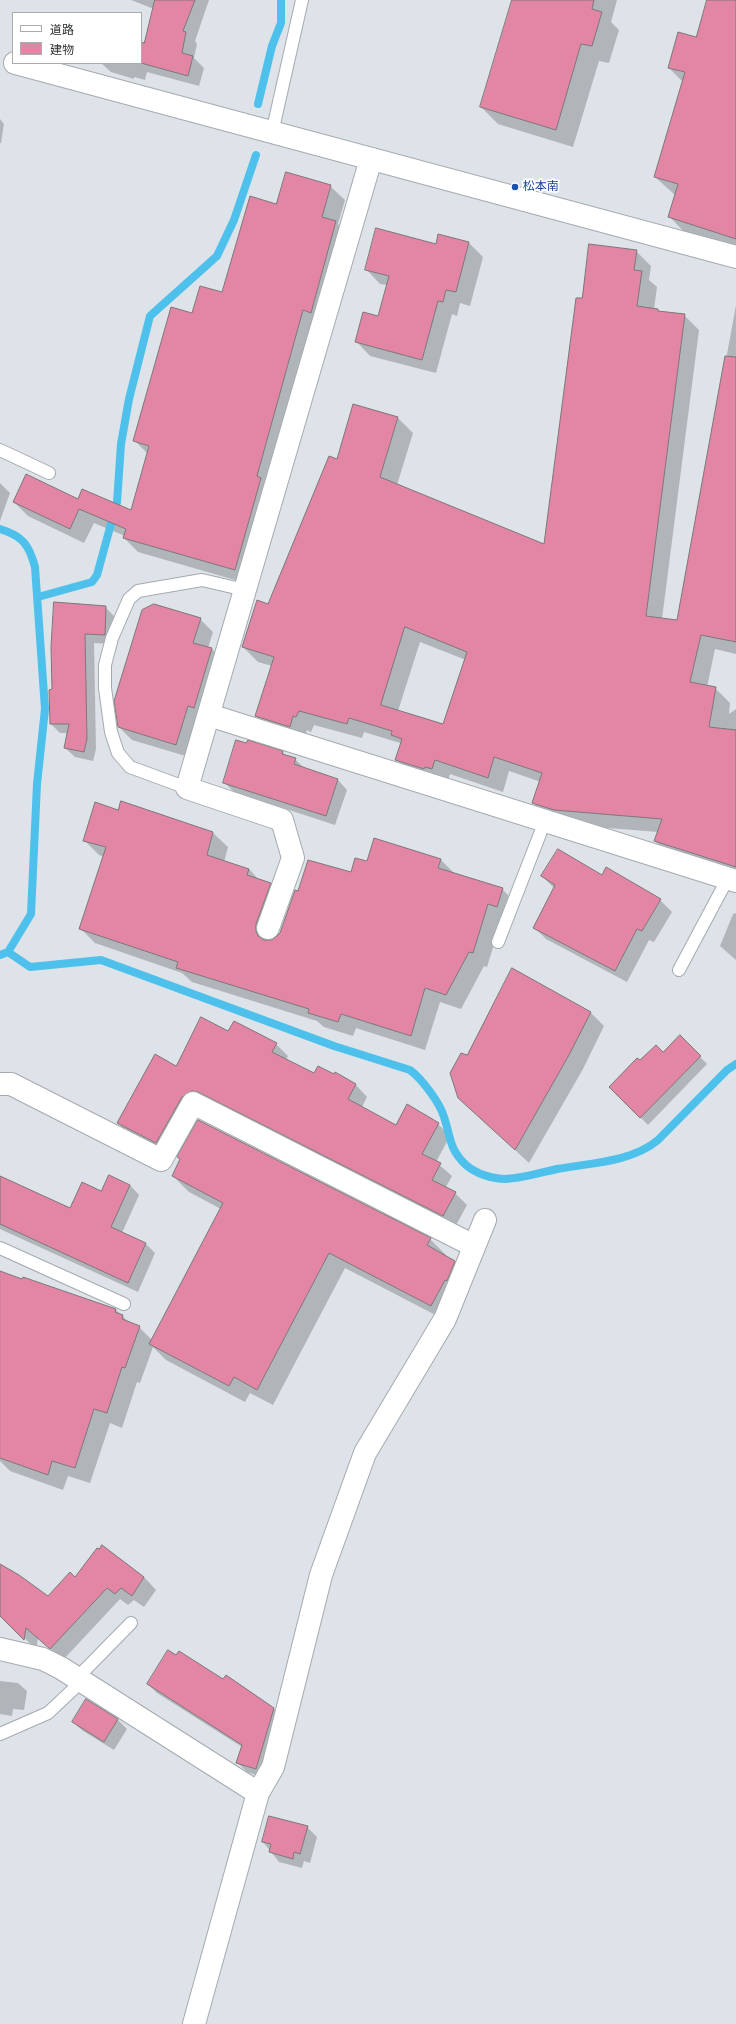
<!DOCTYPE html>
<meta charset="utf-8">
<style>
body{margin:0}
#map{position:relative;width:736px;height:2024px;overflow:hidden;background:#dde3e8;font-family:Karla,"Noto Sans JP",sans-serif}
canvas{display:block}
.legend{position:absolute;left:12px;top:12px;width:130px;height:52px;box-sizing:border-box;background:#fff;border:1px solid #abacad;margin:0;padding:5px 7px;list-style:none;font-size:12px;color:#2d2f31}
.legend li{display:flex;align-items:center;gap:8px;height:20px}
.legend b{width:20px;border:1px solid #abacad}
</style>
<div id="map">
<canvas width="736" height="2024"></canvas>
<ul class="legend">
<li><b style="height:5px;background:#fff"></b>道路</li>
<li><b style="height:11px;background:#e385a4"></b>建物</li>
</ul>
</div>
<script>
const g = document.querySelector('canvas').getContext('2d');
g.lineJoin = 'round';
function paint(path, color) { g.fillStyle = color; g.fill(path, 'evenodd'); }
function strokePath(path, color, width, dash) { g.strokeStyle = color; g.lineWidth = width; g.lineCap = dash ? 'butt' : 'round'; g.setLineDash(dash || []); g.stroke(path); }
function drawText(font, color, halo, rows, align = 'center') {
  g.font = font + ' Karla,"Noto Sans JP",sans-serif'; g.lineWidth = 3.5; g.setLineDash([]); g.textBaseline = 'middle'; g.strokeStyle = halo; g.fillStyle = color; for (const [text, x, y, turn = 0] of rows) {
    g.save(); g.translate(x, y); g.rotate((+turn || 0) * Math.PI / 180); g.textAlign = isNaN(turn) ? turn : align; if (halo) g.strokeText(text, 0, 0); g.fillText(text, 0, 0); g.restore();
  }
}
const shadow = new Path2D(`
 M 131,0 L 209,0 L 195,41 L 197,44 L 194,58 L 204,68 L 199,86 L 147,72 L 145,80 L 134,77 L 134,79 L 111,72 L 101,63 L 141,63 L 141,43 L 145,44 L 154,9 Z
 M 513,0 L 617,0 L 611,22 L 619,30 L 609,63 L 599,61 L 573,147 L 498,124 L 481,107 Z
 M 708,0 L 736,0 L 736,250 L 686,234 L 669,216 L 675,195 L 655,177 L 683,82 L 669,68 L 696,38 Z
 M 0,119 L 4,124 L 1,143 L 0,143 Z
 M 330,186 L 345,200 L 338,224 L 350,236 L 249,584 L 138,552 L 124,538 L 125,536 L 94,523 L 84,543 L 28,516 L 14,502 L 79,501 L 132,511 L 148,454 L 134,440 L 193,315 L 222,293 L 277,205 Z
 M 439,235 L 469,243 L 483,257 L 470,306 L 460,303 L 457,316 L 452,314 L 436,373 L 370,356 L 356,341 L 379,317 L 387,285 L 380,284 L 366,269 L 436,245 Z
 M 636,251 L 651,266 L 649,280 L 657,287 L 654,309 L 661,312 L 684,315 L 699,330 L 662,619 L 678,622 L 736,305 L 736,654 L 715,649 L 707,687 L 715,688 L 730,703 L 729,714 L 736,709 L 736,877 L 670,856 L 655,841 L 658,832 L 569,825 L 548,818 L 533,803 L 541,782 L 509,771 L 503,792 L 450,774 L 447,784 L 412,775 L 397,759 L 401,744 L 400,743 L 364,732 L 362,738 L 314,725 L 311,732 L 307,730 L 304,742 L 271,731 L 256,716 L 272,666 L 258,662 L 243,647 L 269,605 L 338,460 L 398,418 L 413,433 L 397,485 L 545,545 L 583,299 ZM 420,642 L 466,660 L 444,725 L 398,711 Z
 M 0,483 L 10,493 L 0,521 Z
 M 105,607 L 114,616 L 114,644 L 94,643 L 96,749 L 93,761 L 75,757 L 65,748 L 69,733 L 60,733 L 51,724 L 53,690 L 52,647 Z
 M 200,619 L 213,632 L 208,648 L 212,649 L 225,662 L 189,757 L 132,740 L 119,727 Z
 M 248,741 L 283,752 L 287,757 L 295,759 L 305,769 L 338,780 L 347,790 L 335,825 L 234,792 L 224,782 Z
 M 122,802 L 213,833 L 228,847 L 224,862 L 249,869 L 259,880 L 270,883 L 285,898 L 270,941 L 277,938 L 280,933 L 298,892 L 352,874 L 368,862 L 441,860 L 456,875 L 502,889 L 517,904 L 502,918 L 487,967 L 484,966 L 461,1009 L 440,1002 L 425,1050 L 356,1028 L 353,1036 L 324,1027 L 317,1021 L 192,982 L 182,973 L 95,943 L 80,928 L 104,857 L 99,855 L 85,841 L 119,811 Z
 M 542,876 L 602,876 L 660,900 L 672,912 L 654,942 L 649,940 L 627,982 L 546,939 L 534,927 L 554,888 Z
 M 736,913 L 736,960 L 720,946 L 733,914 Z
 M 590,1012 L 604,1026 L 583,1069 L 529,1163 L 459,1098 Z
 M 229,1033 L 276,1044 L 288,1056 L 286,1060 L 314,1075 L 356,1085 L 367,1097 L 362,1107 L 396,1126 L 438,1124 L 450,1136 L 436,1162 L 452,1176 L 446,1187 L 455,1193 L 467,1205 L 455,1227 L 206,1102 L 168,1155 L 130,1135 L 118,1123 L 176,1067 Z
 M 680,1037 L 707,1064 L 648,1125 L 610,1087 L 640,1062 L 663,1053 Z
 M 0,1176 L 71,1209 L 130,1185 L 139,1195 L 122,1233 L 146,1244 L 155,1253 L 138,1292 L 0,1229 Z
 M 173,1176 L 430,1239 L 446,1255 L 445,1257 L 454,1262 L 470,1278 L 447,1321 L 345,1268 L 273,1405 L 250,1393 L 245,1402 L 166,1360 L 153,1347 L 140,1383 L 137,1382 L 122,1428 L 110,1423 L 90,1483 L 68,1476 L 63,1490 L 10,1471 L 0,1461 L 0,1274 L 116,1310 L 131,1324 L 139,1327 L 152,1340 L 221,1209 L 189,1192 Z
 M 0,1565 L 9,1572 L 10,1569 L 48,1598 L 75,1579 L 144,1577 L 156,1590 L 144,1607 L 134,1600 L 128,1605 L 120,1599 L 63,1660 L 38,1638 L 36,1650 L 0,1612 Z
 M 176,1657 L 274,1709 L 283,1718 L 265,1778 L 247,1772 L 237,1762 L 242,1747 L 157,1693 L 148,1684 Z
 M 0,1681 L 18,1683 L 27,1691 L 24,1710 L 13,1709 L 12,1716 L 0,1714 Z
 M 87,1701 L 118,1720 L 127,1729 L 114,1750 L 83,1731 L 73,1722 Z
 M 307,1827 L 317,1837 L 310,1863 L 304,1861 L 302,1868 L 279,1862 L 263,1842 Z`);
const stream = new Path2D(`
 M 258,104 L 272,46 L 281,23 L 281,0
 M 0,529 C 23,536 29,545 35,567 L 45,709 L 37,784 L 31,914 L 8,952 L 0,955
 M 38,597 L 92,582 L 97,575 L 117,502 L 121,444 L 129,399 L 150,316 L 217,256 L 234,220 L 256,155
 M 8,952 L 30,967 L 101,960 L 334,1046 L 410,1070 C 422,1079 440,1103 444,1117 C 451,1138 449,1149 466,1165 C 476,1174 493,1179 506,1179 C 523,1178 540,1173 557,1169 C 590,1163 632,1162 658,1140 L 727,1070 L 736,1064`);
const building = new Path2D(`
 M 155,0 L 195,0 L 183,31 L 186,32 L 182,53 L 193,56 L 188,76 L 141,63 L 141,42 L 144,43 Z
 M 512,0 L 594,0 L 592,9 L 602,12 L 592,46 L 581,44 L 556,130 L 480,107 Z
 M 707,0 L 736,0 L 736,239 L 668,217 L 678,184 L 654,177 L 685,72 L 668,68 L 678,32 L 696,37 Z
 M 286,172 L 331,185 L 322,217 L 336,221 L 311,313 L 303,310 L 257,476 L 261,478 L 235,570 L 123,538 L 126,529 L 79,509 L 70,529 L 13,502 L 26,474 L 78,499 L 82,489 L 131,510 L 149,446 L 133,441 L 171,307 L 192,313 L 200,286 L 222,292 L 250,196 L 276,204 Z
 M 376,228 L 436,244 L 438,234 L 469,242 L 456,292 L 446,290 L 443,302 L 438,301 L 422,360 L 355,342 L 363,312 L 378,316 L 389,276 L 365,270 Z
 M 589,244 L 637,250 L 634,270 L 642,271 L 637,306 L 658,309 L 658,311 L 685,314 L 646,616 L 677,620 L 725,356 L 736,357 L 736,642 L 701,635 L 690,682 L 716,687 L 709,727 L 736,730 L 736,867 L 654,841 L 662,819 L 554,810 L 532,803 L 542,773 L 494,757 L 488,778 L 435,760 L 432,769 L 425,767 L 424,769 L 395,760 L 402,739 L 391,735 L 392,731 L 349,718 L 347,724 L 299,711 L 296,717 L 293,716 L 290,727 L 255,716 L 274,657 L 242,647 L 257,600 L 268,604 L 329,456 L 337,459 L 353,404 L 398,417 L 380,477 L 544,544 L 576,298 L 582,298 ZM 405,627 L 467,652 L 443,724 L 381,705 Z
 M 54,602 L 106,606 L 105,635 L 85,634 L 87,739 L 84,752 L 64,748 L 69,724 L 50,724 L 49,690 L 52,689 L 51,647 Z
 M 154,604 L 201,618 L 193,643 L 212,648 L 194,708 L 188,706 L 176,745 L 118,727 L 114,701 L 142,610 Z
 M 236,740 L 246,743 L 248,740 L 283,751 L 282,754 L 296,758 L 294,764 L 338,779 L 326,816 L 223,783 Z
 M 121,801 L 213,832 L 207,855 L 249,869 L 247,875 L 271,883 L 256,924 L 256,931 L 258,936 L 264,940 L 271,940 L 276,937 L 280,933 L 295,890 L 298,891 L 308,860 L 351,872 L 355,858 L 367,861 L 374,838 L 441,859 L 438,868 L 503,888 L 497,907 L 488,904 L 473,953 L 469,952 L 446,995 L 425,988 L 411,1036 L 341,1014 L 338,1022 L 308,1013 L 309,1009 L 176,968 L 178,962 L 79,929 L 106,847 L 83,841 L 95,802 L 118,810 Z
 M 558,849 L 602,875 L 606,867 L 661,899 L 642,931 L 637,929 L 615,971 L 533,928 L 555,885 L 541,876 Z
 M 512,968 L 591,1012 L 569,1055 L 515,1150 L 458,1098 L 450,1073 L 461,1053 L 467,1055 Z
 M 201,1017 L 228,1031 L 234,1021 L 277,1043 L 272,1052 L 314,1073 L 318,1066 L 334,1074 L 335,1072 L 356,1084 L 348,1099 L 396,1125 L 407,1104 L 439,1123 L 422,1154 L 441,1163 L 432,1180 L 456,1192 L 443,1216 L 198,1092 L 192,1091 L 182,1097 L 156,1143 L 117,1123 L 155,1054 L 176,1066 Z
 M 680,1035 L 701,1056 L 640,1118 L 609,1087 L 637,1058 L 640,1060 L 656,1045 L 663,1052 Z
 M 198,1120 L 431,1238 L 427,1245 L 455,1261 L 447,1281 L 445,1280 L 431,1306 L 329,1253 L 257,1390 L 234,1377 L 229,1386 L 149,1344 L 223,1203 L 172,1176 L 180,1159 L 177,1157 Z
 M 109,1175 L 130,1185 L 111,1227 L 146,1243 L 128,1283 L 0,1224 L 0,1176 L 70,1208 L 82,1182 L 101,1191 Z
 M 0,1271 L 22,1279 L 23,1277 L 116,1309 L 115,1312 L 123,1315 L 122,1319 L 140,1326 L 125,1368 L 122,1367 L 107,1413 L 94,1409 L 75,1468 L 52,1461 L 48,1475 L 0,1458 Z
 M 102,1545 L 144,1577 L 132,1596 L 121,1588 L 115,1594 L 107,1588 L 50,1649 L 26,1628 L 24,1640 L 0,1616 L 0,1564 L 19,1575 L 48,1596 L 70,1572 L 75,1577 L 97,1548 L 99,1549 Z
 M 168,1650 L 176,1655 L 179,1651 L 223,1679 L 226,1675 L 274,1708 L 256,1769 L 236,1763 L 242,1745 L 147,1684 Z
 M 86,1699 L 118,1719 L 104,1742 L 72,1722 Z
 M 269,1816 L 308,1826 L 300,1854 L 294,1852 L 293,1859 L 269,1852 L 271,1844 L 262,1842 Z`);
const lane = new Path2D(`
 M 272,133 L 302,0
 M 0,450 L 49,473
 M 187,788 L 130,767 L 118,753 L 111,732 L 105,688 L 105,665 L 112,638 L 129,599 L 138,591 L 202,580 L 245,590
 M 498,942 L 545,821
 M 679,970 L 728,878
 M 0,1248 L 124,1304
 M 77,1678 L 131,1623
 M 0,1734 L 48,1713 L 82,1681`);
const street = new Path2D(`
 M 209,715 L 736,881
 M 268,928 L 293,858 L 282,820 L 187,788 L 371,159
 M 0,1084 L 11,1084 L 161,1160 L 193,1103 L 474,1246
 M 0,1649 L 43,1659 L 61,1668 L 258,1793
 M 194,2024 L 258,1793 L 273,1767 L 321,1575 L 365,1453 L 445,1319 L 485,1220`);
const secondary = new Path2D(`
 M 15,63 L 736,257`);
const markers = [
 [515,187,4,"#1a4fb4"]
];
const transitNames = [
 ["松本南",523,187]
];
paint(shadow, '#0003');
strokePath(stream, '#4dc0ec', 8);
paint(building, '#e385a4');
strokePath(building, '#7d7678', 1);
strokePath(lane, '#a4aaaf', 14);
strokePath(street, '#a4aaaf', 24);
strokePath(secondary, '#a4aaaf', 24);
strokePath(lane, '#fff', 12);
strokePath(street, '#fff', 22);
strokePath(secondary, '#fff', 22);
for (const [x, y, r, color] of markers) { const dot = new Path2D(); dot.arc(x, y, r, 0, 2 * Math.PI); g.fillStyle = color; g.fill(dot); strokePath(dot, '#fff', 1.5); }
drawText('12px', '#164399', '#fff', transitNames, 'left');
</script>
